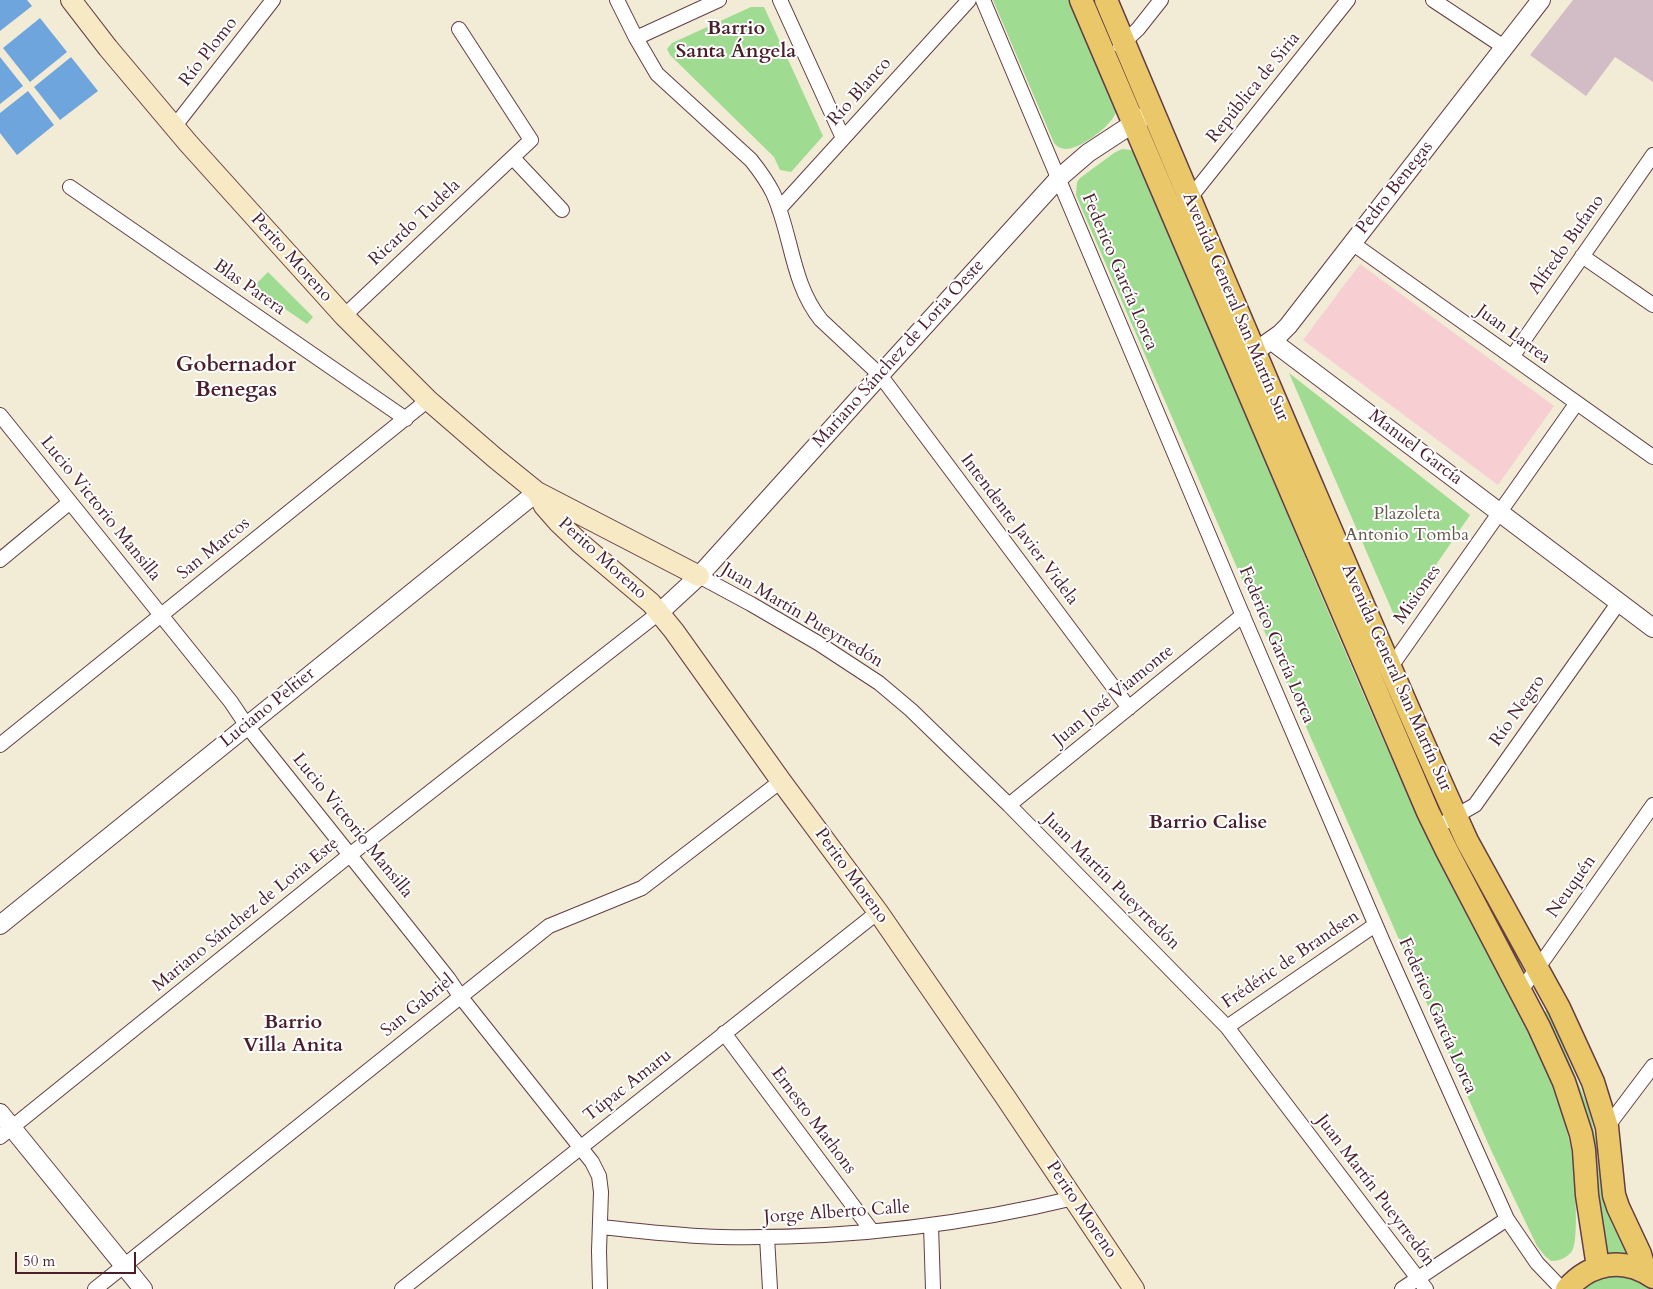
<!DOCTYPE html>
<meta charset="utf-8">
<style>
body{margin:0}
#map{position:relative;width:1653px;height:1289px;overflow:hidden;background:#f2ebd5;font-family:Cardo,serif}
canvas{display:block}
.scale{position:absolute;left:15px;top:1252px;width:121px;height:22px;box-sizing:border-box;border:2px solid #4a1f2b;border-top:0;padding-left:6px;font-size:15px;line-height:18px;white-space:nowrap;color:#4a1f2b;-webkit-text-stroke:4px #fff;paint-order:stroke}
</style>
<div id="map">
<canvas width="1653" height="1289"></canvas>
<div class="scale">50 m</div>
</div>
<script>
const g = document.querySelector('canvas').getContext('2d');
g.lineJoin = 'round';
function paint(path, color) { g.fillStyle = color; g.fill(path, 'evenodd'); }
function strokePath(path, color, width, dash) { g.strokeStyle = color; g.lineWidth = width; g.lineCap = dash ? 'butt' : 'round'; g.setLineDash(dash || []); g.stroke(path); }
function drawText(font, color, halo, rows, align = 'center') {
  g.font = font + ' Cardo,serif'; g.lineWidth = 4; g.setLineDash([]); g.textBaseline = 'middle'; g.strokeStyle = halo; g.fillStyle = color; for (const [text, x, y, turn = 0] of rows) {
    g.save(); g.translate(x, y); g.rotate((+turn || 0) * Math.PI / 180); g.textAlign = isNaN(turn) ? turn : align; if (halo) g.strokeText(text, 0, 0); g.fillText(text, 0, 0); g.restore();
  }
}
const built = new Path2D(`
 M 1360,264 L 1554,406 L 1498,485 L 1303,340 Z`);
const industrial = new Path2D(`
 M 1573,0 L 1653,0 L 1653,82 L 1615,57 L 1586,96 L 1530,55 Z`);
const green = new Path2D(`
 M 993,0 L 1075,0 L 1117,109 C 1116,111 1116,114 1114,116 C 1108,128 1075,154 1061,148 C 1059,148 1056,145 1054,143 Z
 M 751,7 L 764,7 L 823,136 L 791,172 L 780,170 L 774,157 L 670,55 L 667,49 L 672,43 Z
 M 1122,149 L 1131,150 L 1135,153 C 1176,250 1218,348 1259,446 C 1312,574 1365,702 1423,828 C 1472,934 1547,1031 1571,1148 C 1574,1164 1580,1240 1572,1251 C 1567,1258 1559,1261 1551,1261 L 1545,1256 L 1537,1246 L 1491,1150 L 1279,665 L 1076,195 L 1077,182 L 1080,178 L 1114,153 Z
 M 268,272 L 313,317 L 307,324 L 253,287 Z
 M 1289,373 L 1470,515 L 1397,622 Z
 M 1460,850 L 1487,902 L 1523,962 L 1517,964 L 1456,852 Z
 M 1548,1010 L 1589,1109 L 1597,1144 C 1595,1156 1606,1210 1611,1221 C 1615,1232 1623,1242 1630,1252 L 1629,1255 L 1597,1257 L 1564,1060 L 1544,1012 Z
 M 1613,1276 C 1627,1277 1639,1280 1650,1289 L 1583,1289 L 1600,1279 Z`);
const water = new Path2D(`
 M 0,0 L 27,0 L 32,6 L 0,31 Z
 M 40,18 L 67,52 L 30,82 L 3,48 Z
 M 0,57 L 23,86 L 0,104 Z
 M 71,57 L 98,91 L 60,120 L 34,87 Z
 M 28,91 L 54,125 L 17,155 L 0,133 L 0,113 Z`);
const minor = new Path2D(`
 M 617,0 L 636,38 L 657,74 L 751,160 C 759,170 767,181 773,193 C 792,234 791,283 821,320 L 880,375 L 1129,708
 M 780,0 L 843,138
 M 983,0 L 1246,623 L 1383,942 L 1507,1219 L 1537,1263 L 1562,1289
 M 1433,0 L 1504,47
 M 636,38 L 719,0
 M 1120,46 L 1138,29 L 1161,0
 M 174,127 L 273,0
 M 513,158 L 562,210
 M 70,187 L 406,419
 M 1189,199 L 1348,0
 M 779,209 L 969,0
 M 1352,243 L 1653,457
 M 1582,256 L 1653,305
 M 344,316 L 531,140 L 459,29
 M 1512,357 L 1653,155
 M 0,415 L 231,702 L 247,726 L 448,978 L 460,996 L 592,1162 L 599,1176 L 601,1192 L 599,1251 L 600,1289
 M 0,560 L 70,502
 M 699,576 L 751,604 L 818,643 L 879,683 L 911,710 L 1009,805 L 1227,1027 L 1426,1289
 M 1387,670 L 1390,668 L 1576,404
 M 0,745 L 428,400
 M 1009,805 L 1243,615
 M 1435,828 L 1475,805 L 1619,602
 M 1521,990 L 1547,955 L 1653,805
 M 1227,1027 L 1375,925
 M 724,1033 L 872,1231
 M 1607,1127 L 1653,1066
 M 0,1137 L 351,854 L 660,612
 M 931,1225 L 933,1289
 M 600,1227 C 641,1231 681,1236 721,1237 C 840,1239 959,1226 1074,1198
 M 767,1237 L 770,1289
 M 95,1289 L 549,926 L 642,888 L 781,781
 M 402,1289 L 878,912
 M 1402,1289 L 1507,1219`);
const tertiary = new Path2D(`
 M 1272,341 L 1653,628
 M 1263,346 L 1280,334 L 1288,326 L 1541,0
 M 660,612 L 699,576 L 880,375 L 1059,178 L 1088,153 L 1143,117
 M 0,925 L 537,492
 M 0,1113 L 143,1289`);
const secondary = new Path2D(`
 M 71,0 L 108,48 L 188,143 L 344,316 L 428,400 L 495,458 L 537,492 L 699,576
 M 537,492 L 544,506 L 558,522 L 580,543 L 651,603 L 674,631 L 781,781 L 878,912 L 1006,1098 L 1134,1289`);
const primary = new Path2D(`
 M 1081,0 L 1428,812 L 1447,851 L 1539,1027 L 1564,1082 L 1581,1134 L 1584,1150 L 1587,1195 L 1598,1267
 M 1106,0 C 1168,149 1231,296 1294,444 C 1351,577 1407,709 1467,841 L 1559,1008 L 1593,1082 L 1607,1127 L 1614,1195 L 1618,1207 L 1640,1254 L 1645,1271
 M 1567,1289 C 1590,1263 1623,1256 1653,1277`);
const streetNames = [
 ["Río Plomo",209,52,-52],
 ["República de Siria",1254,88,-51],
 ["Río Blanco",860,92,-48],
 ["Pedro Benegas",1395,188,-52],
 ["Ricardo Tudela",415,223,-43],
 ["Alfredo Bufano",1567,245,-55],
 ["Perito Moreno",291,258,48],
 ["Federico García Lorca",1119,272,67],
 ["Blas Parera",249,288,35],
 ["Avenida General San Martín Sur",1235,307,67],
 ["Juan Larrea",1513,335,36],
 ["Mariano Sánchez de Loria Oeste",899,354,-48],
 ["Manuel García",1415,448,37],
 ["Lucio Victorio Mansilla",100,509,51],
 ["Intendente Javier Videla",1019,530,53],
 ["San Marcos",214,549,-39],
 ["Perito Moreno",602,559,42],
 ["Misiones",1418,595,-55],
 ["Juan Martín Pueyrredón",802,616,31],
 ["Federico García Lorca",1276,645,67],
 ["Avenida General San Martín Sur",1396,678,66],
 ["Juan José Viamonte",1114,696,-39],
 ["Luciano Peltier",268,708,-39],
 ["Río Negro",1518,711,-55],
 ["Lucio Victorio Mansilla",352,826,51],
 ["Perito Moreno",851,876,54],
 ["Juan Martín Pueyrredón",1111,882,45],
 ["Neuquén",1572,887,-55],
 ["Mariano Sánchez de Loria Este",246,915,-39],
 ["Frédéric de Brandsen",1291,960,-34],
 ["San Gabriel",418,1006,-39],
 ["Federico García Lorca",1437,1016,66],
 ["Túpac Amaru",628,1086,-38],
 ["Ernesto Mathons",813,1121,53],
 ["Juan Martín Pueyrredón",1375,1191,53],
 ["Perito Moreno",1081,1210,56],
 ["Jorge Alberto Calle",837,1213,-4]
];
const parkNames = [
 ["Plazoleta",1407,515],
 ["Antonio Tomba",1407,536]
];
const quarterNames = [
 ["Barrio",736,29],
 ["Santa Ángela",736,52],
 ["Barrio Calise",1208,823],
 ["Barrio",293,1023],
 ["Villa Anita",293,1046]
];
const districtNames = [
 ["Gobernador",236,366],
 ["Benegas",236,391]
];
paint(built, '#f7cfd3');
paint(industrial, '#d2bdc7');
paint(green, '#9fdc91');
paint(water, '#6fa5dd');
strokePath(minor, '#633e44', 16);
strokePath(tertiary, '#633e44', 20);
strokePath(secondary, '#633e44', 22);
strokePath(primary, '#633e44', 25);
strokePath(minor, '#fff', 14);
strokePath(tertiary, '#fff', 18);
strokePath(secondary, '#f7e9c3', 20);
strokePath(primary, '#eac769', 22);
drawText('18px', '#4a1f2b', '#fff', streetNames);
drawText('18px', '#64584a', '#fff', parkNames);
drawText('bold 20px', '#4a1f2b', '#fff', quarterNames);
drawText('bold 22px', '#4a1f2b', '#fff', districtNames);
</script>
